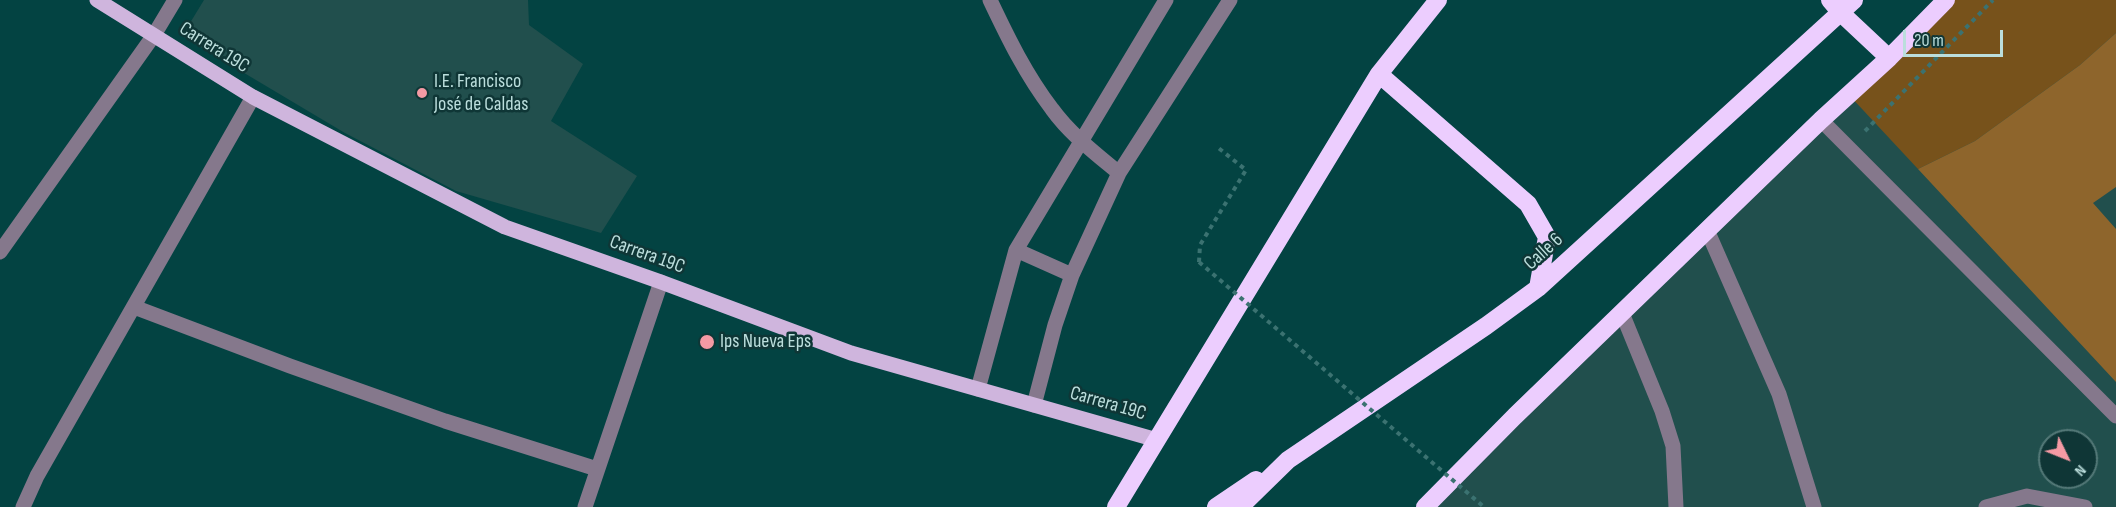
<!DOCTYPE html>
<meta charset="utf-8">
<style>
body{margin:0}
#map{position:relative;width:2116px;height:507px;overflow:hidden;background:#034342;font-family:"Sofia Sans Condensed",sans-serif}
canvas{display:block}
.north{position:absolute;left:2038px;top:429px;width:60px;height:60px;box-sizing:border-box;background:#0f3636;border:2px solid #547978;border-radius:50%;rotate:133deg;font-size:16px;font-weight:700;line-height:24px;text-align:center;color:#bbdedc}
.north::after{content:'';display:block;margin:auto;width:21px;height:27px;background:#f49aa4;clip-path:polygon(50% 0,100% 100%,50% 72%,0 100%)}
.scale{position:absolute;left:1903px;top:30px;width:100px;height:27px;box-sizing:border-box;border:3px solid #bbdedc;border-top:0;padding-left:8px;font-size:18px;line-height:21px;white-space:nowrap;color:#bbdedc;-webkit-text-stroke:4px #0f3636;paint-order:stroke}
</style>
<div id="map">
<canvas width="2116" height="507"></canvas>
<div class="north">N</div>
<div class="scale">20 m</div>
</div>
<script>
const g = document.querySelector('canvas').getContext('2d');
g.lineJoin = 'round';
function paint(path, color) { g.fillStyle = color; g.fill(path, 'evenodd'); }
function strokePath(path, color, width, dash) { g.strokeStyle = color; g.lineWidth = width; g.lineCap = dash ? 'butt' : 'round'; g.setLineDash(dash || []); g.stroke(path); }
function drawText(font, color, halo, rows, align = 'center') {
  g.font = font + ' "Sofia Sans Condensed",sans-serif'; g.lineWidth = 5; g.setLineDash([]); g.textBaseline = 'middle'; g.strokeStyle = halo; g.fillStyle = color; for (const [text, x, y, turn = 0] of rows) {
    g.save(); g.translate(x, y); g.rotate((+turn || 0) * Math.PI / 180); g.textAlign = isNaN(turn) ? turn : align; if (halo) g.strokeText(text, 0, 0); g.fillText(text, 0, 0); g.restore();
  }
}
const built = new Path2D(`
 M 204,0 L 528,0 L 529,25 L 583,64 L 551,121 L 637,176 L 601,233 L 456,191 L 345,133 L 182,36 Z
 M 2116,0 L 2116,507 L 1425,507 L 1889,58 ZM 2050,441 L 2086,441 L 2086,477 L 2050,477 Z`);
const green = new Path2D(`
 M 1947,0 L 2116,0 L 2116,33 L 2080,65 L 1975,141 L 1918,169 L 1849,95 Z`);
const forest = new Path2D(`
 M 2116,33 L 2116,187 L 2093,203 L 2116,229 L 2116,382 L 1918,169 L 1975,141 L 2080,65 Z`);
const path = new Path2D(`
 M 1865,131 L 1993,0
 M 1199,262 L 1200,245 L 1246,170 L 1216,146`);
const minor = new Path2D(`
 M 990,0 C 1008,38 1026,75 1052,109 C 1070,134 1095,153 1119,173
 M 1821,120 L 2116,416
 M 1707,230 L 1779,394 L 1814,507
 M 1016,250 L 1072,275
 M 0,252 L 154,35 L 175,0
 M 134,307 L 290,366 L 445,421 L 597,469
 M 1622,313 L 1662,411 L 1673,446 L 1676,507
 M 978,389 L 1016,250 L 1166,0
 M 1034,405 L 1055,325 L 1072,275 L 1119,173 L 1230,0
 M 23,507 L 37,476 L 253,97
 M 585,507 L 661,282
 M 1986,507 L 2027,496 L 2085,507`);
const major = new Path2D(`
 M 97,0 L 253,97 L 505,227 L 661,282 L 851,353 L 1157,440`);
const highway = new Path2D(`
 M 1830,0 L 1841,13 L 1889,58
 M 1379,74 L 1528,204 L 1547,237 L 1538,288
 M 1116,507 L 1379,74 L 1438,0
 M 1216,507 L 1256,480
 M 1240,507 L 1288,460 L 1486,326 L 1538,288 L 1854,0
 M 1425,507 L 1515,416 L 1821,120 L 1889,58 L 1946,0`);
const pathBridge = new Path2D(`
 M 1199,262 L 1484,507`);
const markers = [
 [422,93,6,"#f49aa4"],
 [707,342,8,"#f49aa4"]
];
const streetNames = [
 ["Carrera 19C",214,48,32],
 ["Calle 6",1544,252,-42],
 ["Carrera 19C",647,255,20],
 ["Carrera 19C",1108,404,16]
];
const poiNames = [
 ["I.E. Francisco",434,82],
 ["José de Caldas",434,105],
 ["Ips Nueva Eps",720,342]
];
paint(built, '#214f4d');
paint(green, '#77521b');
paint(forest, '#8e652c');
strokePath(path, '#3b7271', 4, [4.5, 4.5]);
strokePath(minor, '#85788c', 15);
strokePath(major, '#cfb5dd', 15);
strokePath(highway, '#eccdfe', 18);
strokePath(pathBridge, '#3b7271', 4, [4.5, 4.5]);
for (const [x, y, r, color] of markers) { const dot = new Path2D(); dot.arc(x, y, r, 0, 2 * Math.PI); g.fillStyle = color; g.fill(dot); strokePath(dot, '#0f3636', 2); }
drawText('20px', '#bbdedc', '#0f3636', streetNames);
drawText('20px', '#bbdedc', '#0f3636', poiNames, 'left');
</script>
